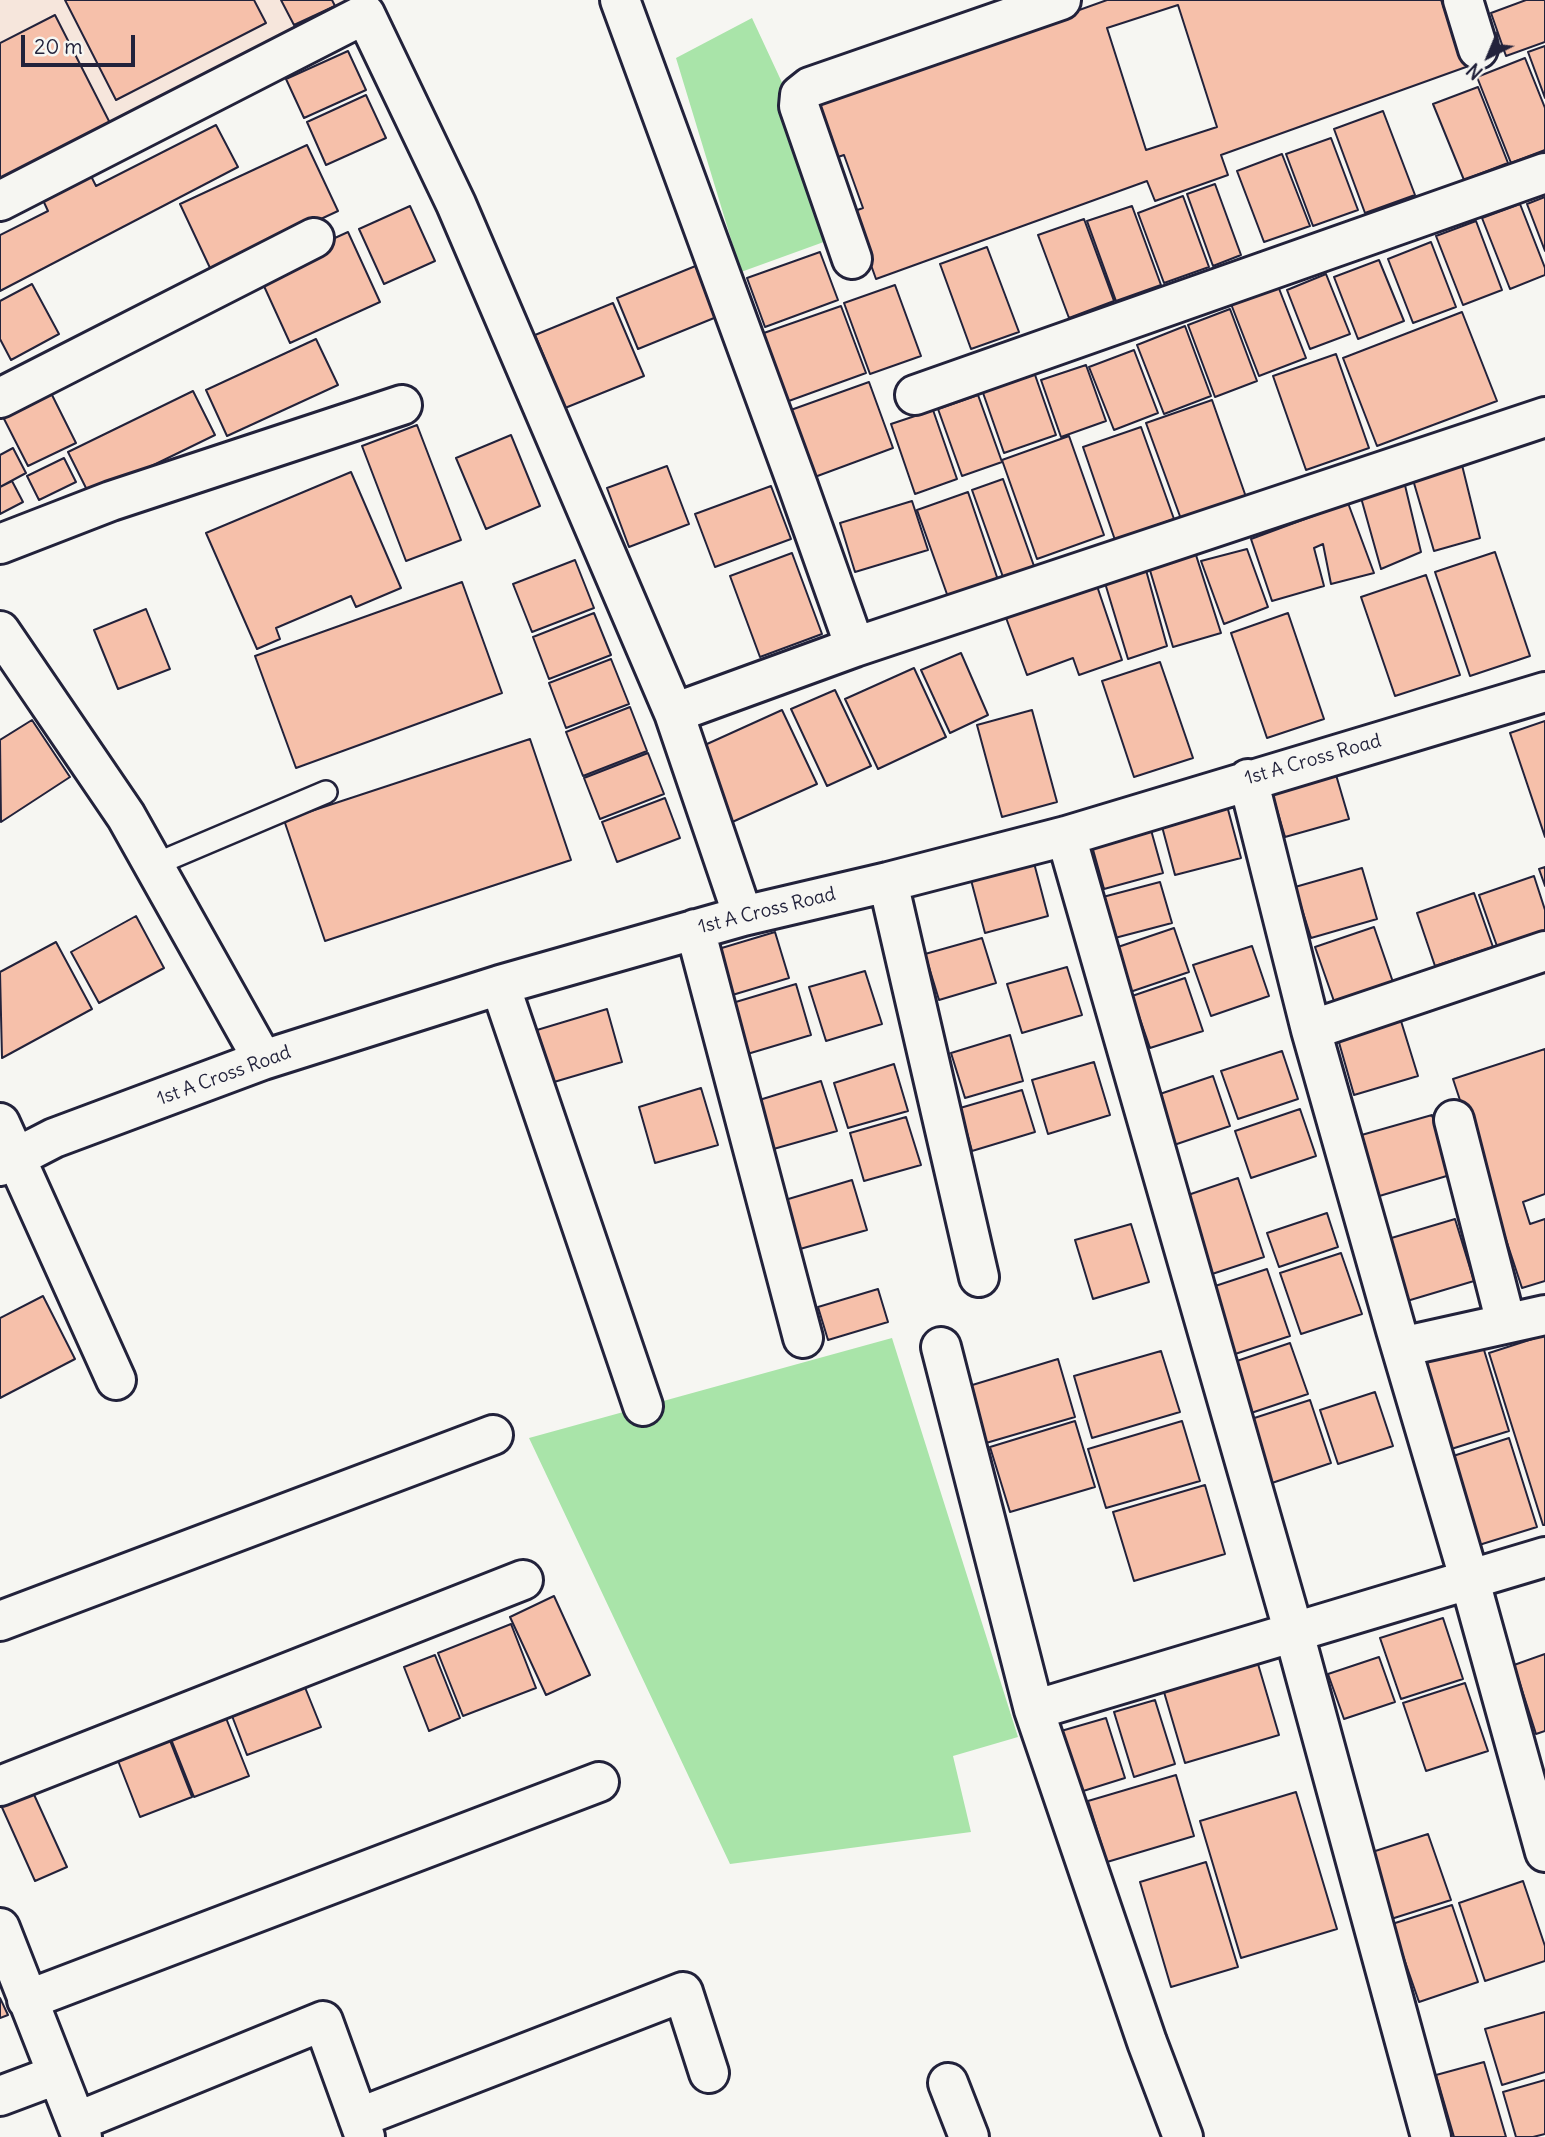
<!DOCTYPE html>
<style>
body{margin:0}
#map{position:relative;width:1545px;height:2137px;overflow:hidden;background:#f6f6f2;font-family:Delius,sans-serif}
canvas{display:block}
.north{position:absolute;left:1454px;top:21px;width:70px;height:70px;-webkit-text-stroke:5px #f6f6f2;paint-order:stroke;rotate:223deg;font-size:19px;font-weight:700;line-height:28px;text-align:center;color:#22223b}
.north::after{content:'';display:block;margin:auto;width:24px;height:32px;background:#22223b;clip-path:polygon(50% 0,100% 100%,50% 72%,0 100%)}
.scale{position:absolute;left:21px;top:35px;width:114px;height:32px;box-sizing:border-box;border:4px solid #22223b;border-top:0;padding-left:9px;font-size:21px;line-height:24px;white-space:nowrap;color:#22223b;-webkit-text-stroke:5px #f6f6f2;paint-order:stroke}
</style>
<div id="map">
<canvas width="1545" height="2137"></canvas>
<div class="north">N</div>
<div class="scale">20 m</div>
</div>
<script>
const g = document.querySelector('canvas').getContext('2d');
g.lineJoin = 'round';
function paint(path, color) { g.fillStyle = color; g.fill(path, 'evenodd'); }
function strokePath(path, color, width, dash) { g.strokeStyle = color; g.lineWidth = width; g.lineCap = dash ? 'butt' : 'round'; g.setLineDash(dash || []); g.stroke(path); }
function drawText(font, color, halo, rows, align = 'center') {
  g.font = font + ' Delius,sans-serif'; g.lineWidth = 5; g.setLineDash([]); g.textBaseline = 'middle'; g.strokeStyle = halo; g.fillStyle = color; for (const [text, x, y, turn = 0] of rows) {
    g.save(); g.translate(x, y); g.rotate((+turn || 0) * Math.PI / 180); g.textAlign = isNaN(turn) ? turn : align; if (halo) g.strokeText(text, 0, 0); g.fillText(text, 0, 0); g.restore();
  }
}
const built = new Path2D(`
 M 0,0 L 345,0 L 348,8 L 0,193 Z`);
const green = new Path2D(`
 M 752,18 L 785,89 L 832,239 L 741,272 L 676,58 Z
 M 892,1338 L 1018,1737 L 953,1756 L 971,1832 L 730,1864 L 529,1438 Z`);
const building = new Path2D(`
 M 65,0 L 254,0 L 266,23 L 116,100 Z
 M 281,0 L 332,0 L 335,6 L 294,25 Z
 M 1107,0 L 1441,0 L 1466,67 L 1221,155 L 1228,175 L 1155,201 L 1147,181 L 876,279 L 852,212 L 863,208 L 844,155 L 832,159 L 812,106 ZM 1178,5 L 1217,127 L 1146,150 L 1107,28 Z
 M 1526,0 L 1545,0 L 1545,42 L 1506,56 L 1491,13 Z
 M 55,15 L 111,125 L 0,182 L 0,43 Z
 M 1545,46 L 1545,98 L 1528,52 Z
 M 348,51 L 366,90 L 304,118 L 286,79 Z
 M 1525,58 L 1545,108 L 1545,150 L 1511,163 L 1477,77 Z
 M 1478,87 L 1508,163 L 1464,180 L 1433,104 Z
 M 366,95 L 386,138 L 326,165 L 307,122 Z
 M 1383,111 L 1415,195 L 1365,213 L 1334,129 Z
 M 216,125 L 238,167 L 0,291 L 0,235 L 48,211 L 42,198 L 90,174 L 96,186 Z
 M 1331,138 L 1358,210 L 1313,226 L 1286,154 Z
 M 307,145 L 338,211 L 211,270 L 180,204 Z
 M 1282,154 L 1310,226 L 1264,242 L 1237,171 Z
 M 1215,184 L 1241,255 L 1213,266 L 1187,194 Z
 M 1183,196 L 1209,267 L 1164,283 L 1138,213 Z
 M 1545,197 L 1545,251 L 1527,204 Z
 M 1520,204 L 1545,268 L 1545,275 L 1510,289 L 1482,218 Z
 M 410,206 L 435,261 L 384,284 L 359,229 Z
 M 1132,206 L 1161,285 L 1116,301 L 1087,221 Z
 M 1084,219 L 1114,301 L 1069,318 L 1038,235 Z
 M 1476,221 L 1502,290 L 1463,305 L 1436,236 Z
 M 348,232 L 380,302 L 290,343 L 258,273 Z
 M 1431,242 L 1456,307 L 1413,323 L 1388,259 Z
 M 987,247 L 1019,332 L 971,349 L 940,264 Z
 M 820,252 L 838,300 L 765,327 L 747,278 Z
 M 1379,260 L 1404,321 L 1358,339 L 1334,277 Z
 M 698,265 L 719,316 L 638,349 L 617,298 Z
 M 1326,274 L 1350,334 L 1310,349 L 1287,290 Z
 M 32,284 L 59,334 L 11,360 L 0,339 L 0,301 Z
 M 895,285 L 921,356 L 870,374 L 844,303 Z
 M 1278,286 L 1306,358 L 1259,376 L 1231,304 Z
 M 613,303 L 644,376 L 565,408 L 535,335 Z
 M 841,306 L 866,373 L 786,402 L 761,334 Z
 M 1230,309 L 1257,381 L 1215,397 L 1188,325 Z
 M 1462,312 L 1497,401 L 1377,446 L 1343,358 Z
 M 1185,326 L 1211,396 L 1164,414 L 1137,345 Z
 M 316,339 L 338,385 L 227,436 L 206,390 Z
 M 1134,350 L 1158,413 L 1114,430 L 1089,367 Z
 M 1336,354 L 1369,448 L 1306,470 L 1273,376 Z
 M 1086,365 L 1106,421 L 1061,437 L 1041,380 Z
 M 1034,372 L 1056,435 L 1004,453 L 982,390 Z
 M 869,382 L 893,448 L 812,478 L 788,411 Z
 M 48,387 L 76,443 L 28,466 L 0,411 Z
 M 193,391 L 215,435 L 90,496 L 68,452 Z
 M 978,395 L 1002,462 L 962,476 L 938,409 Z
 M 1212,400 L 1246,497 L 1181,519 L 1146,423 Z
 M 933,410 L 957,479 L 915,494 L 891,424 Z
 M 417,425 L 461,540 L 406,561 L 362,446 Z
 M 1141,427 L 1174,519 L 1115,540 L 1083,447 Z
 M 511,435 L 540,506 L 486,529 L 456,458 Z
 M 1069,436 L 1104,535 L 1037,559 L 1002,460 Z
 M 13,448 L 26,473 L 0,487 L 0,455 Z
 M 64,458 L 76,482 L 39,500 L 27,476 Z
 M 1461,461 L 1480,538 L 1434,551 L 1411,473 Z
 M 667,466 L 689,524 L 629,547 L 607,488 Z
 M 351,472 L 401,588 L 356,607 L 351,596 L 276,628 L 280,639 L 257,649 L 206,533 Z
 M 1403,477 L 1421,552 L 1381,569 L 1358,487 Z
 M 1003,479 L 1034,566 L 1003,577 L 972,490 Z
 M 12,481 L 23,502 L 0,514 L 0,487 Z
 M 771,486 L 791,539 L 715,567 L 695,514 Z
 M 968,492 L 998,580 L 948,597 L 917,510 Z
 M 912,501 L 928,550 L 855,572 L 840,523 Z
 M 1348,503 L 1374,573 L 1331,584 L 1323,544 L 1314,548 L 1324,586 L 1272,601 L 1251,539 Z
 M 1247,549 L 1268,607 L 1224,624 L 1201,561 Z
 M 1195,552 L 1221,633 L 1173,647 L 1149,567 Z
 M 1495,552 L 1530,656 L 1470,676 L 1435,572 Z
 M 792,553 L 822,634 L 760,657 L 730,576 Z
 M 575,560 L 594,608 L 532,632 L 513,584 Z
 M 1146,570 L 1167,646 L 1128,659 L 1105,583 Z
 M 1426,575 L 1460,675 L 1395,696 L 1361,597 Z
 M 462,582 L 502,693 L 296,768 L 255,656 Z
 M 1097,586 L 1122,660 L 1079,675 L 1073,658 L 1027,675 L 1005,615 Z
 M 146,609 L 170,669 L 118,689 L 94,630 Z
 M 594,613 L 611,655 L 549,679 L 533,637 Z
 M 1288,613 L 1324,719 L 1267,738 L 1231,633 Z
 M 961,653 L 988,715 L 950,733 L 921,670 Z
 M 611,659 L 629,704 L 566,728 L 549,683 Z
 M 1160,662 L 1193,758 L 1134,777 L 1102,681 Z
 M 914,668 L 946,737 L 878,769 L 845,699 Z
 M 835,690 L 871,766 L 827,786 L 791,709 Z
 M 630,707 L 647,751 L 583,776 L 566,732 Z
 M 782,710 L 817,784 L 730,823 L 696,749 Z
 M 1032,710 L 1057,802 L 1002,817 L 977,725 Z
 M 32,720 L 70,777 L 1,822 L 0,740 Z
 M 1545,721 L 1545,837 L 1510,733 Z
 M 530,739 L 571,860 L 325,941 L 284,820 Z
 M 648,753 L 664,794 L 600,819 L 584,778 Z
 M 1334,768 L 1349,819 L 1285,837 L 1270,786 Z
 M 665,798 L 680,838 L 617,862 L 602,822 Z
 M 1226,802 L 1241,858 L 1175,875 L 1160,819 Z
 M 1151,830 L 1163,873 L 1104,889 L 1092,846 Z
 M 1034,863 L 1048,916 L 985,933 L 971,880 Z
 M 1545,867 L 1545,886 L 1539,869 Z
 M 1362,868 L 1377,919 L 1311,938 L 1295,887 Z
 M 1534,876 L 1545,910 L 1545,933 L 1498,949 L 1479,895 Z
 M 1160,882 L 1172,923 L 1111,939 L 1099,898 Z
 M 1474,893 L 1493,947 L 1435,966 L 1417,913 Z
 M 136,916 L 164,968 L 99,1003 L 71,952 Z
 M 1374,927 L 1394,985 L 1335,1004 L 1315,947 Z
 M 1174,928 L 1189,972 L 1130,992 L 1115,948 Z
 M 775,932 L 789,978 L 729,996 L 715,950 Z
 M 982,938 L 996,983 L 939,1000 L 925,954 Z
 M 56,942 L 92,1009 L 2,1058 L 0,972 Z
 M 1252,946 L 1269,996 L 1211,1016 L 1193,965 Z
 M 1067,967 L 1082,1015 L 1022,1033 L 1007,984 Z
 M 865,971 L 882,1024 L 826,1041 L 809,987 Z
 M 1185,978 L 1203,1031 L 1150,1048 L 1132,996 Z
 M 796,984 L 811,1035 L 744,1055 L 729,1004 Z
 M 607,1009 L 622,1062 L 554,1082 L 537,1030 Z
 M 1401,1021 L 1418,1076 L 1354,1095 L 1338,1039 Z
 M 1010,1035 L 1023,1081 L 965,1098 L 951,1053 Z
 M 1545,1049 L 1545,1194 L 1523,1202 L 1530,1224 L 1545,1219 L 1545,1281 L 1522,1288 L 1453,1079 Z
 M 1282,1051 L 1298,1099 L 1238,1119 L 1221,1071 Z
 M 1094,1062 L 1110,1115 L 1048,1134 L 1032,1080 Z
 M 894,1064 L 908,1111 L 848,1128 L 834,1083 Z
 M 1213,1076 L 1230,1126 L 1171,1146 L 1154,1096 Z
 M 821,1081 L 837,1131 L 770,1150 L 756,1101 Z
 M 701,1088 L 718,1145 L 655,1163 L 639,1107 Z
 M 1022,1090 L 1035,1132 L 972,1151 L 960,1108 Z
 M 1300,1109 L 1316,1156 L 1251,1178 L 1235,1131 Z
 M 1432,1115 L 1450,1175 L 1376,1197 L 1358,1136 Z
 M 906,1117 L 921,1165 L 864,1181 L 850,1133 Z
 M 1238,1178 L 1264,1257 L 1209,1275 L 1182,1197 Z
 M 852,1180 L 867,1230 L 800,1249 L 785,1200 Z
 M 1327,1213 L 1338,1247 L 1279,1267 L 1267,1233 Z
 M 1455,1219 L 1474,1281 L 1407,1301 L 1388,1239 Z
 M 1131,1224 L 1149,1282 L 1093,1299 L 1075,1240 Z
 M 1341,1253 L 1362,1314 L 1301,1334 L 1280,1273 Z
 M 1267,1269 L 1290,1336 L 1229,1356 L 1206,1289 Z
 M 878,1289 L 888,1322 L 828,1340 L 818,1307 Z
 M 43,1296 L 75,1359 L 0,1398 L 0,1318 Z
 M 1545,1335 L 1545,1525 L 1543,1525 L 1489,1353 Z
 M 1480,1337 L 1509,1431 L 1448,1450 L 1418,1357 Z
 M 1290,1343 L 1308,1394 L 1245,1415 L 1228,1364 Z
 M 1161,1351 L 1180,1412 L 1092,1438 L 1074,1376 Z
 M 1058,1359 L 1075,1417 L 986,1443 L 969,1386 Z
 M 1375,1392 L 1393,1446 L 1338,1464 L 1320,1410 Z
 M 1310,1400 L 1331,1463 L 1266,1485 L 1245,1421 Z
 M 1075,1421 L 1095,1487 L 1010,1512 L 990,1447 Z
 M 1182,1421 L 1200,1481 L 1106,1508 L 1088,1449 Z
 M 1509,1438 L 1537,1527 L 1479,1545 L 1450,1457 Z
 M 1205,1485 L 1225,1554 L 1134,1581 L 1113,1512 Z
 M 554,1596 L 590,1675 L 546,1695 L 510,1617 Z
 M 1443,1618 L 1463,1679 L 1401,1699 L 1380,1638 Z
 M 511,1624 L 536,1688 L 463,1716 L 438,1653 Z
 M 1545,1654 L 1545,1731 L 1536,1734 L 1514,1665 Z
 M 435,1655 L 460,1718 L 429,1731 L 404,1667 Z
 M 1379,1657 L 1395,1702 L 1344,1719 L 1328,1674 Z
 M 1258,1664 L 1279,1735 L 1185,1763 L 1164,1692 Z
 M 302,1680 L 321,1727 L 247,1755 L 229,1708 Z
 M 1465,1683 L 1488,1751 L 1426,1771 L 1403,1703 Z
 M 1155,1700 L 1175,1764 L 1134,1777 L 1114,1712 Z
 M 224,1713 L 249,1776 L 194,1797 L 169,1734 Z
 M 1106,1718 L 1125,1778 L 1080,1792 L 1061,1731 Z
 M 167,1733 L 192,1797 L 140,1817 L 115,1753 Z
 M 1176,1775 L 1194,1836 L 1107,1862 L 1088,1801 Z
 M 31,1788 L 67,1867 L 35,1881 L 0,1803 Z
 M 1296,1792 L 1337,1929 L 1241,1958 L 1200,1821 Z
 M 1428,1834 L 1451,1900 L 1391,1919 L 1369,1853 Z
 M 1206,1862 L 1238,1967 L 1171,1987 L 1140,1882 Z
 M 1523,1881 L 1545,1946 L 1545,1961 L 1485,1981 L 1459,1903 Z
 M 1452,1905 L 1478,1982 L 1419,2002 L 1392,1924 Z
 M 0,1998 L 8,2015 L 0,2018 Z
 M 1545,2012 L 1545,2072 L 1502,2085 L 1485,2029 Z
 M 1484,2062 L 1506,2137 L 1454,2137 L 1436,2075 Z
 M 1545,2080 L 1545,2134 L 1533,2137 L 1516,2137 L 1503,2092 Z`);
const lane = new Path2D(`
 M 154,865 L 326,792`);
const street = new Path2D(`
 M 620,0 L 798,486 L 855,647
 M 1463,0 L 1478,49
 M 0,201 L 365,14 L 456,204 L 674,713 L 743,916
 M 852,259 L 799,106 L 800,95 L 810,87 L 1061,0
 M 915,395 L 1545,173
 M 0,398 L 314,238
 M 0,544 L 111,501 L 402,405
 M 0,631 L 126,816 L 263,1060
 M 674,713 L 855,647 L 1545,417
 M 1248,779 L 1311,1030 L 1396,1330 L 1470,1581 L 1545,1852
 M 1066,836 L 1294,1633 L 1431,2137
 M 888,882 L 979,1277
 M 695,929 L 803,1338
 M 500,985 L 643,1406
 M 1311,1030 L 1545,951
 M 1454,1120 L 1506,1323
 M 0,1123 L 116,1380
 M 0,1166 L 54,1138 L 263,1060 L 500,985 L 743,916 L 888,882 L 1066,836 L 1545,692
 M 941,1347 L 1034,1710 L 1545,1557
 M 1401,1347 L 1545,1315
 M 0,1621 L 493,1435
 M 1034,1710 L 1147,2042 L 1183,2137
 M 0,1786 L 523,1580
 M 0,1928 L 82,2137
 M 27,2000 L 599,1782
 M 948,2083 L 969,2137
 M 0,2096 L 56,2075
 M 358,2118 L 683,1992 L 709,2073
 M 76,2122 L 323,2021 L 365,2137`);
const streetNames = [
 ["1st A Cross Road",1313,760,-16],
 ["1st A Cross Road",767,911,-14],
 ["1st A Cross Road",224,1076,-20]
];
paint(built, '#f6e6dc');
paint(green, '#a9e4a9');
paint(building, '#f6c0aa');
strokePath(building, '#22223b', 2);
strokePath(lane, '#22223b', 26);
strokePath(street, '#22223b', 44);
strokePath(lane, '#f6f6f2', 21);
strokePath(street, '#f6f6f2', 38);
drawText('19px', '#22223b', '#f6f6f2', streetNames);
</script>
